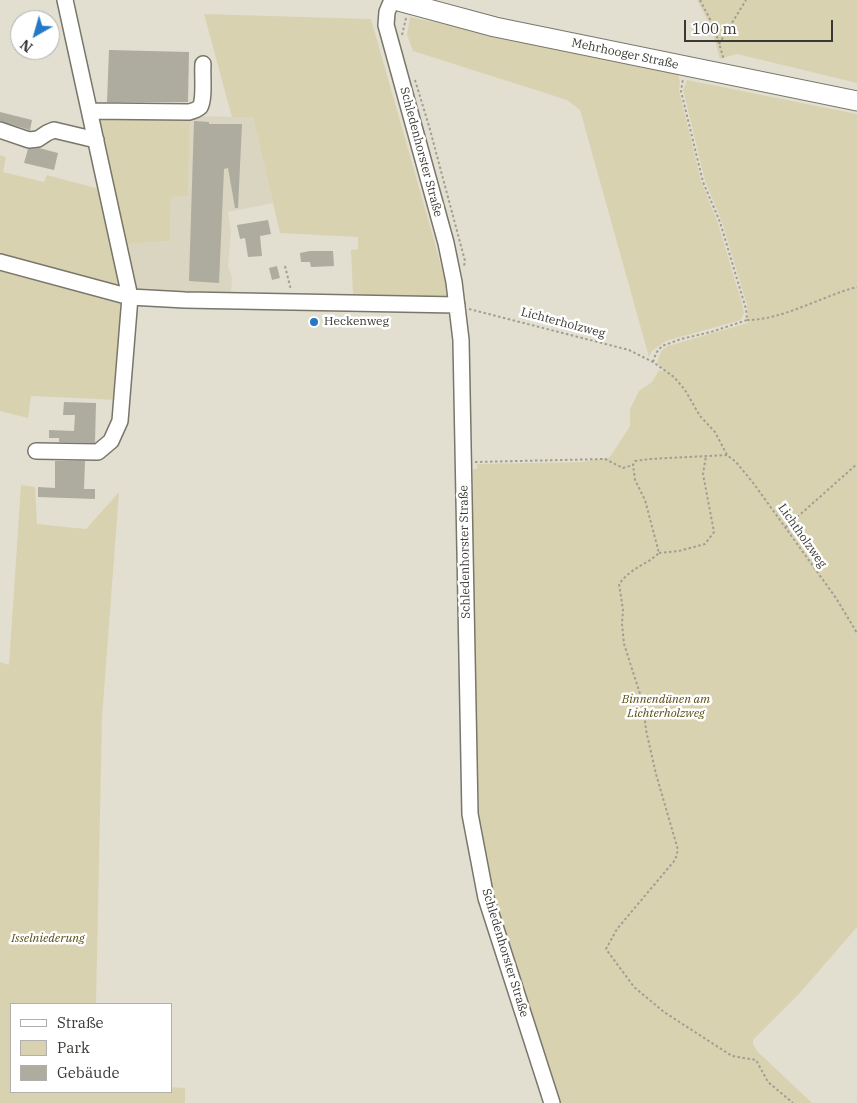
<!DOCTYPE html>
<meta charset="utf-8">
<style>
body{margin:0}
#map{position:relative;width:857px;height:1103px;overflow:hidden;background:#e2dfd1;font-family:"IBM Plex Serif",serif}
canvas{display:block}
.legend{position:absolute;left:10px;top:1003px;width:162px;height:90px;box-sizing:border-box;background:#fff;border:1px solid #b0afad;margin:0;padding:6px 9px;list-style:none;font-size:15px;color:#393832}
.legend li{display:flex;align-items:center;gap:10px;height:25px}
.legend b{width:25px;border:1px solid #b0afad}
.north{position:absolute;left:10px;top:10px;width:50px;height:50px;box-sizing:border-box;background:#fff;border:1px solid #b0afad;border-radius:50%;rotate:218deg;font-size:14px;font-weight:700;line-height:20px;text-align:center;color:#393832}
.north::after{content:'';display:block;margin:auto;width:18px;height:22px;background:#2379c7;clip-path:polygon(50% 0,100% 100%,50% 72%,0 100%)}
.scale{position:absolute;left:684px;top:20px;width:149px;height:22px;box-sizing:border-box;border:2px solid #393832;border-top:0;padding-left:6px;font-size:15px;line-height:18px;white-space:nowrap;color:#393832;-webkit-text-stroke:4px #fff;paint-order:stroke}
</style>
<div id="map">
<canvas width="857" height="1103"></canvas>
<ul class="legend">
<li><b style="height:6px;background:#fff"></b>Straße</li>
<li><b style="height:14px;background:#d9d2b1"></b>Park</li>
<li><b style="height:14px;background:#aeab9f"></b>Gebäude</li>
</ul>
<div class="north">N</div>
<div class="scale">100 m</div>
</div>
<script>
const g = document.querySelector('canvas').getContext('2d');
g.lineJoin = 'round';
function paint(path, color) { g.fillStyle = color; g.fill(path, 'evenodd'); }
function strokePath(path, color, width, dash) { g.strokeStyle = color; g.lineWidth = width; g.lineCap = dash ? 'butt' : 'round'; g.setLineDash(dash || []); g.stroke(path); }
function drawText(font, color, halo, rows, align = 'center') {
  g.font = font + ' "IBM Plex Serif",serif'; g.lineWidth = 5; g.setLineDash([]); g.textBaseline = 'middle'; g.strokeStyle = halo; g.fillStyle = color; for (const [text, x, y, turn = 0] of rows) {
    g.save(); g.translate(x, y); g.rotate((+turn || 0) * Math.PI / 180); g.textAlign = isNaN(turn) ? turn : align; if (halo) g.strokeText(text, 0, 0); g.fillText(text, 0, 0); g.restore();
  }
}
const built = new Path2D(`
 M 190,116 L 253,117 L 273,203 L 228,212 L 231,232 L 228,266 L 232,277 L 231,293 L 136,291 L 126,244 L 170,241 L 171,197 L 188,196 Z`);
const green = new Path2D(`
 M 697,0 L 857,0 L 857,83 L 737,54 L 720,59 L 711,27 Z
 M 204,14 L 371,19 L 434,240 L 445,281 L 447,299 L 308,296 L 308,294 L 353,294 L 351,250 L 358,249 L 358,237 L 280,233 L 253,117 L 232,117 Z
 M 410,17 L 678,74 L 680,82 L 679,90 L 701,181 L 718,223 L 743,307 L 744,313 L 741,320 L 666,341 L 652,351 L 649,357 L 580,110 L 567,100 L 413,51 L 407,35 Z
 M 687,80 L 857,114 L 857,927 L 799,994 L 753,1040 L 753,1044 L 757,1051 L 812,1103 L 559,1103 L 554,1080 L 501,924 L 485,867 L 479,836 L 475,774 L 473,605 L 473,469 L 477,469 L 477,464 L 583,462 L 610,457 L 630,426 L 630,409 L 639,391 L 652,382 L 659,370 L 662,372 L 663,370 L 657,363 L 661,351 L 668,346 L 748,323 L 747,305 L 722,222 L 705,181 L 683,90 Z
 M 94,116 L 190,116 L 188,196 L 171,197 L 170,241 L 126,244 L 136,291 L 193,292 L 190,297 L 134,293 Z
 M 0,155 L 6,157 L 3,172 L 44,182 L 47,175 L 103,190 L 124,283 L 118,286 L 0,254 Z
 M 0,270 L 128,306 L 118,400 L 31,396 L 28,418 L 0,411 Z
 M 21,485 L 35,487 L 37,524 L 86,529 L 119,492 L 102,718 L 96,1004 L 11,1004 L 11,1092 L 171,1092 L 171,1087 L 185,1088 L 185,1103 L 0,1103 L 0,662 L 9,665 Z`);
const building = new Path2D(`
 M 109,50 L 189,52 L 188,102 L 107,102 Z
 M 0,112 L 32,120 L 30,130 L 0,121 Z
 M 194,121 L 209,122 L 209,124 L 242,124 L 238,208 L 235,208 L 228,168 L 224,169 L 219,283 L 189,281 Z
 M 39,148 L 58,153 L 54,170 L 24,163 L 28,149 Z
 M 268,220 L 271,234 L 260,236 L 262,256 L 248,257 L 245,238 L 240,239 L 237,225 Z
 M 310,251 L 333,251 L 334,266 L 311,267 L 310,262 L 301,262 L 300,253 Z
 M 277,266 L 280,278 L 272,280 L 269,268 Z
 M 64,402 L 96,403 L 95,443 L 59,442 L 59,438 L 49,438 L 49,430 L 74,431 L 75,415 L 63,415 Z
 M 55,461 L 85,461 L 84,489 L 95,489 L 95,499 L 38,497 L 38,487 L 55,488 Z`);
const path = new Path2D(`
 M 700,0 L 714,27 L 724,60
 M 402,35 L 406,18
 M 719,44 L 746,0
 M 415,80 L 429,126 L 465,261 L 464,266
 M 285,266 L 291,290
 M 469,309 L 629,350 L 653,362 L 674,377 L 685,390 L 700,416 L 715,432 L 727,455 L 736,462 L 754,484 L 836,598 L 857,633
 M 747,320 C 783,320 822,296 857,287
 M 653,362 L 656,353 L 662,346 L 681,339 L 711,332 L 747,320 L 746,309 L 720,222 L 703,182 L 681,91 L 683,79
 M 727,455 L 650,459 L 635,461 L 633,465 L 635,480 L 645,500 L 659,553 C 645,566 633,566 619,584 L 623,610 L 622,624 L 624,644 L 643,703 L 646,730 L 656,774 L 678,850 L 675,860 L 617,929 L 606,949 L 634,987 L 664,1012 L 732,1056 L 756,1060 L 768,1082 L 793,1103
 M 475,462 L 605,459 L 623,468 L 633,465
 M 786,527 L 857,464
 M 659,553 L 679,551 L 705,544 L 714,532 L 703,474 L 706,456`);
const minor = new Path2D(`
 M 392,0 L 387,12 L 386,25 L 446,243 L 454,282 L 461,340 L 470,814 L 486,898 L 552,1103
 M 90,111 L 189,112 C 193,111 197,110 200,107 C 205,99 202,73 203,64
 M 0,130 L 29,140 L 38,139 L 47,133 L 54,130 L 96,140
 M 0,262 L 130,297 L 185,300 L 457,305
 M 36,451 L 98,452 L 111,441 L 120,421 L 130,297 L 65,0`);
const major = new Path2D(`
 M 395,0 L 495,27 L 857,101`);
const markers = [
 [314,322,5,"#2379c7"]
];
const streetNames = [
 ["Mehrhooger Straße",625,54,12],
 ["Schledenhorster Straße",421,152,75],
 ["Lichterholzweg",563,323,15],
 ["Lichtholzweg",802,536,55],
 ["Schledenhorster Straße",465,552,-91],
 ["Schledenhorster Straße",505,953,73]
];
const poiNames = [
 ["Heckenweg",324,322]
];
const parkNames = [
 ["Binnendünen am",666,700],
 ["Lichterholzweg",666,714],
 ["Isselniederung",48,939]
];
paint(built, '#dad5c0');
paint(green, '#d9d2b1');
paint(building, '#aeab9f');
strokePath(minor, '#79766a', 18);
strokePath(major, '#79766a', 21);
strokePath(path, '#a09e93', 2, [2.5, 2.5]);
strokePath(minor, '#fff', 15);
strokePath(major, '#fff', 19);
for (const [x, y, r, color] of markers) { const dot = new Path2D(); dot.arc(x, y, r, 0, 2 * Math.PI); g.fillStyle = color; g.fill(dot); strokePath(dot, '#fff', 2); }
drawText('12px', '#393832', '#fff', streetNames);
drawText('12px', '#393832', '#fff', poiNames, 'left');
drawText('italic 12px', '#584c13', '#fff', parkNames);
</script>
